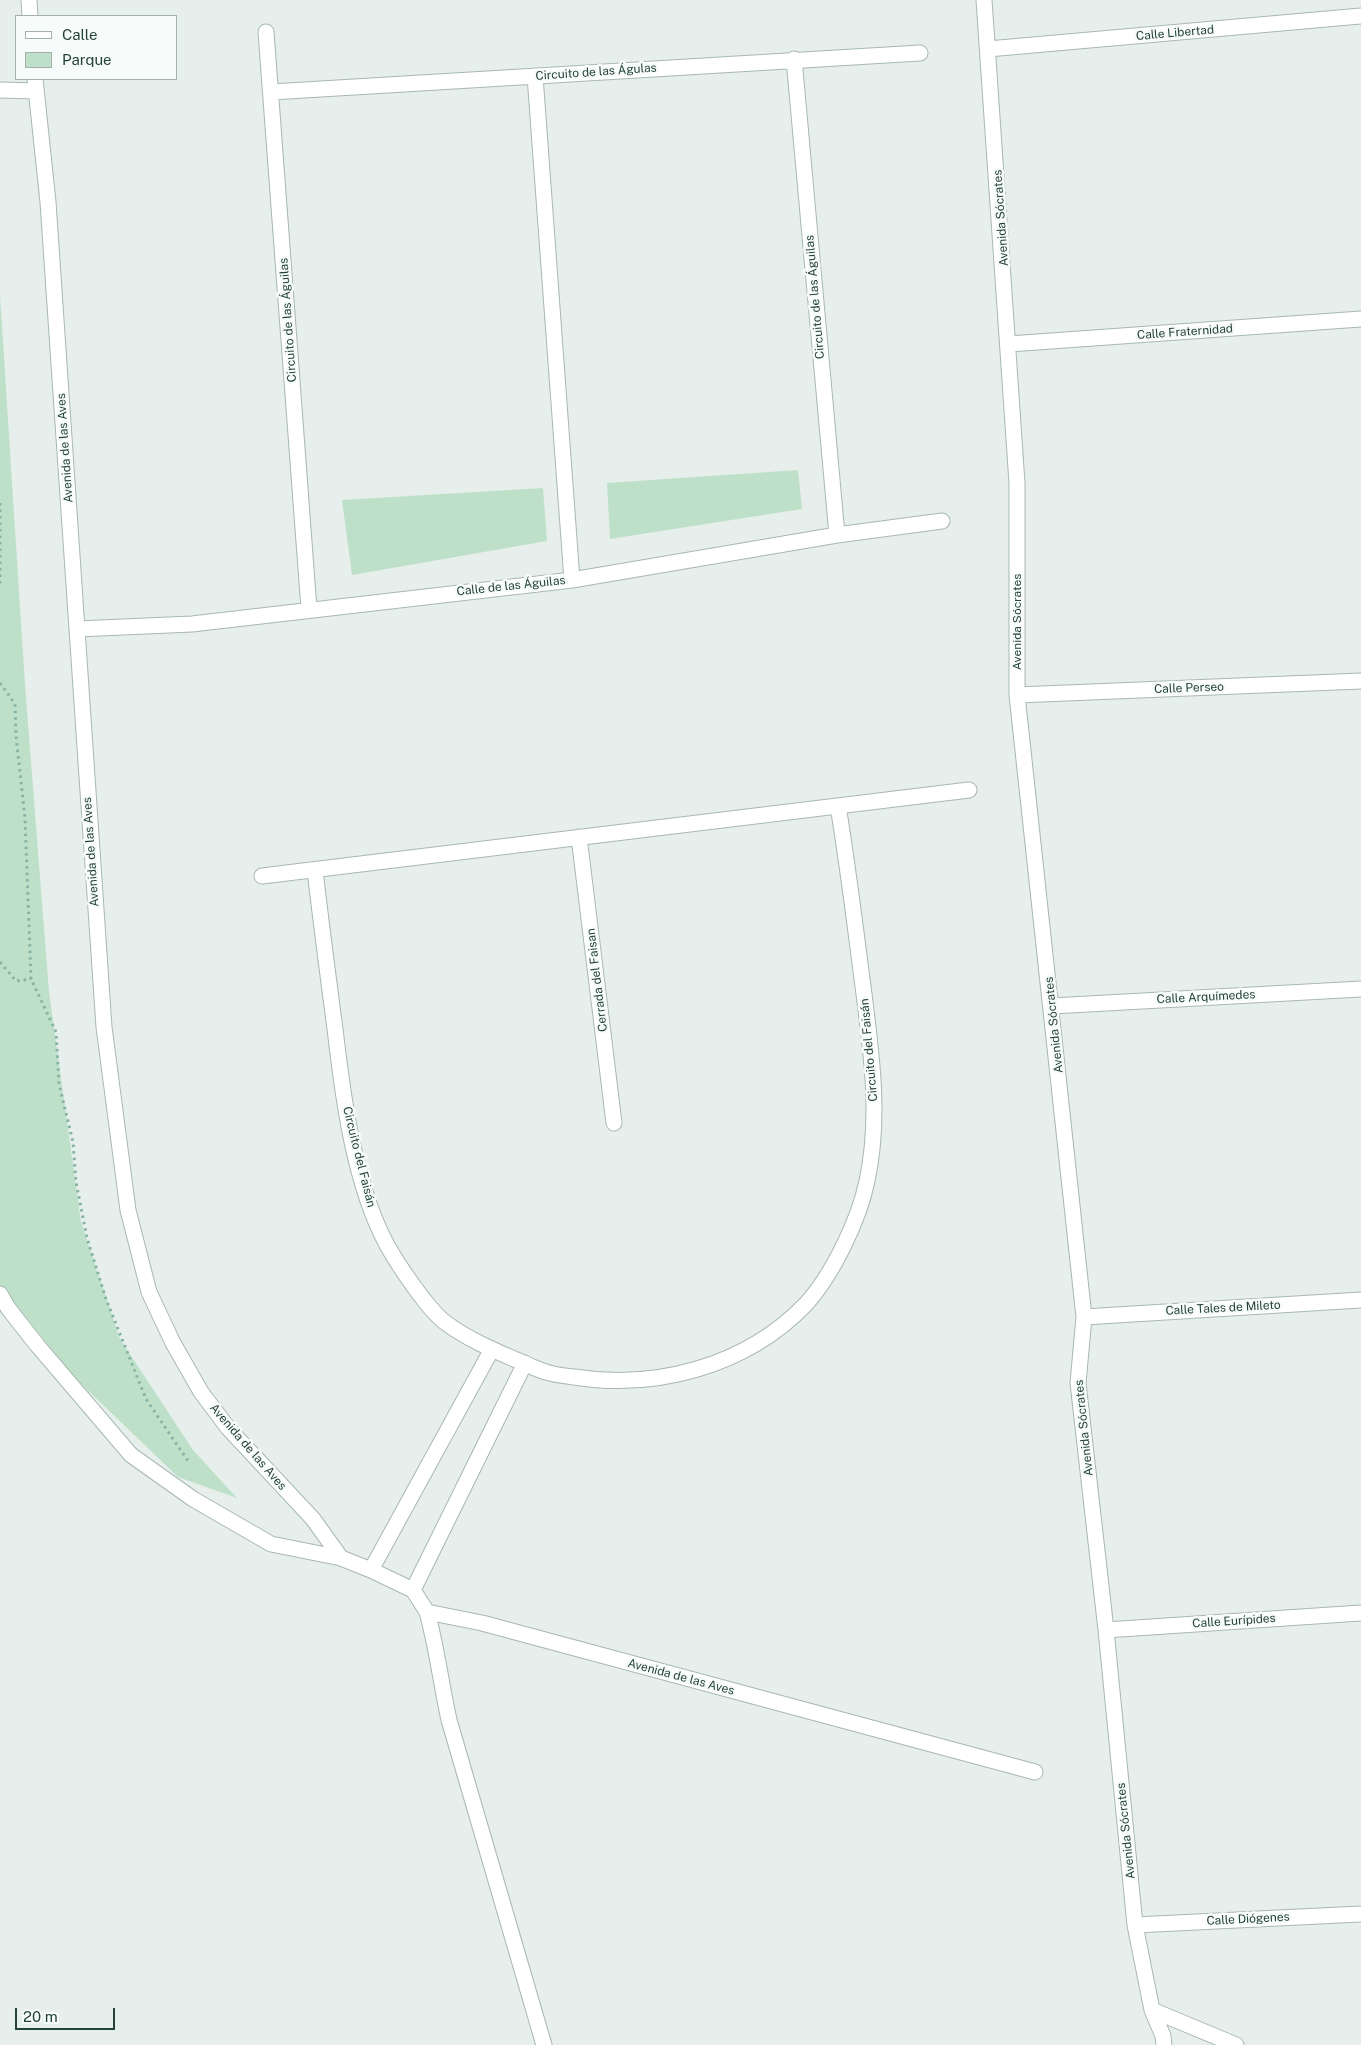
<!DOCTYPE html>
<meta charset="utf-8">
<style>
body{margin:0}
#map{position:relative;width:1361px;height:2045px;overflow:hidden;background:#e6efeb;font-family:"Public Sans",sans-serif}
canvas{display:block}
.legend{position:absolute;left:15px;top:15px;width:162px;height:65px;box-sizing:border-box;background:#f7fbf9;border:1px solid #a3b1ad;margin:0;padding:6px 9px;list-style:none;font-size:15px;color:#24423a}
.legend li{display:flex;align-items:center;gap:10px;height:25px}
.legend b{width:25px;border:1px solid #a3b1ad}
.scale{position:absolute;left:15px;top:2008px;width:100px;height:22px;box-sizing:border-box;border:2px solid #24423a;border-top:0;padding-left:6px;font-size:15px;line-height:18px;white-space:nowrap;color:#24423a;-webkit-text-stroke:4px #f7fbf9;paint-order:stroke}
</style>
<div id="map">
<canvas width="1361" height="2045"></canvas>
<ul class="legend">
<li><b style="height:6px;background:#fff"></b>Calle</li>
<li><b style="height:14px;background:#bfe0c8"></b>Parque</li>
</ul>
<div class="scale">20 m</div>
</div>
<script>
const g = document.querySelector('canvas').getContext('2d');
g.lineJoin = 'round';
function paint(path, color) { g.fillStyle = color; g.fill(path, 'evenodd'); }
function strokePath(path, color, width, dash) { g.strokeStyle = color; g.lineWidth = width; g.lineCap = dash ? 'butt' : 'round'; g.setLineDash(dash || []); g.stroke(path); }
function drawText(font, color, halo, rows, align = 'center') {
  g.font = font + ' "Public Sans",sans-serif'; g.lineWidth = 5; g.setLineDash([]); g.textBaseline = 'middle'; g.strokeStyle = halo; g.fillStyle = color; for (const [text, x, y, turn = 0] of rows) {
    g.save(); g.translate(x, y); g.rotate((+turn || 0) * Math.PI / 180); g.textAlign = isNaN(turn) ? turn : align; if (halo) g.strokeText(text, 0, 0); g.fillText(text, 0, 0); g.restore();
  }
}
const green = new Path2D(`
 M 0,295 L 25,685 L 49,992 L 81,1222 L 120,1339 L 193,1450 L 237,1498 L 178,1477 L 76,1379 L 0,1286 Z
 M 798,470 L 802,509 L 610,539 L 607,483 Z
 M 543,488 L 547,541 L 352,575 L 342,500 Z`);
const path = new Path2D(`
 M 0,503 L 0,585
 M 0,683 L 15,704 L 16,736 L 25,818 L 31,979 L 56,1032 L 59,1084 L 73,1142 L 76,1182 L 87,1238 L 106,1299 L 146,1399 L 188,1461 L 186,1462
 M 0,962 L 16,981 L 31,979`);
const minor = new Path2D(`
 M 29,0 L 30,16
 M 984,0 L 1017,483 L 1017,695 L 1084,1317 L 1078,1383 L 1106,1630 L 1135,1925 L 1152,2010 L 1163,2036 L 1164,2045
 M 266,32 L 309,609
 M 988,49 L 1361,16
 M 794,59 L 837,535
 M 535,76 L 572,580
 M 35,79 L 48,202 L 104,1027 L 128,1210 L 149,1292 L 173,1343 L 201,1392 L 228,1428 L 313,1519 L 341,1558
 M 0,90 L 35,91
 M 271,92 L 920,53
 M 1009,344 L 1361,319
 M 77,629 L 192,624 L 572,580 L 837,535 L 942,521
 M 1017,695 L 1361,681
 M 579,837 L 614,1123
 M 315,870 C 321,923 328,976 335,1029 C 343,1098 354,1184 387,1245 C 398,1265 429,1311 446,1323 C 466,1338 491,1349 514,1359 C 525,1363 535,1369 546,1372 C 555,1375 565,1376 574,1377 C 656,1390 746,1366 805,1305 C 832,1276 859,1220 867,1181 C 881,1116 871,1051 863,986 C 855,926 848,866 838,806
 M 262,876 L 969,790
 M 1052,1006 L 1361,989
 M 0,1294 L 8,1308 L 37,1345 L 131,1455 L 193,1499 L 271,1544 L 341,1558 L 371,1570 L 413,1590 L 427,1612 L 482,1623 L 1035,1772
 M 1084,1317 L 1361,1300
 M 371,1570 L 492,1349
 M 413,1590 L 525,1363
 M 427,1612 C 437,1648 441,1684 449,1720 L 544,2045
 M 1106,1630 L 1361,1613
 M 1135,1925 L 1361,1914
 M 1152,2010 L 1236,2045`);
const streetNames = [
 ["Calle Libertad",1175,33,-5],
 ["Circuito de las Águlas",596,72,-4],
 ["Avenida Sócrates",1001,218,-94],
 ["Circuito de las Águilas",815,297,-95],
 ["Circuito de las Águilas",288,320,-94],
 ["Calle Fraternidad",1185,332,-4],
 ["Avenida de las Aves",65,448,-94],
 ["Calle de las Águilas",511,586,-6],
 ["Avenida Sócrates",1017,622,-90],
 ["Calle Perseo",1189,688,-2],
 ["Avenida de las Aves",91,852,-94],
 ["Cerrada del Faisan",597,980,-97],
 ["Calle Arquímedes",1206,997,-3],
 ["Avenida Sócrates",1054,1025,-96],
 ["Circuito del Faisán",869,1050,-95],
 ["Circuito del Faisán",359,1157,76],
 ["Calle Tales de Mileto",1223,1308,-3],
 ["Avenida Sócrates",1084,1428,-96],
 ["Avenida de las Aves",248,1447,49],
 ["Calle Eurípides",1234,1621,-4],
 ["Avenida de las Aves",681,1677,15],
 ["Avenida Sócrates",1126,1831,-96],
 ["Calle Diógenes",1248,1919,-3]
];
paint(green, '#bfe0c8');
strokePath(minor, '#a8b8b2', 17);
strokePath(path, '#86b3a5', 3, [2.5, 4]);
strokePath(minor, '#fff', 15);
drawText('12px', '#24423a', '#f7fbf9', streetNames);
</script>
